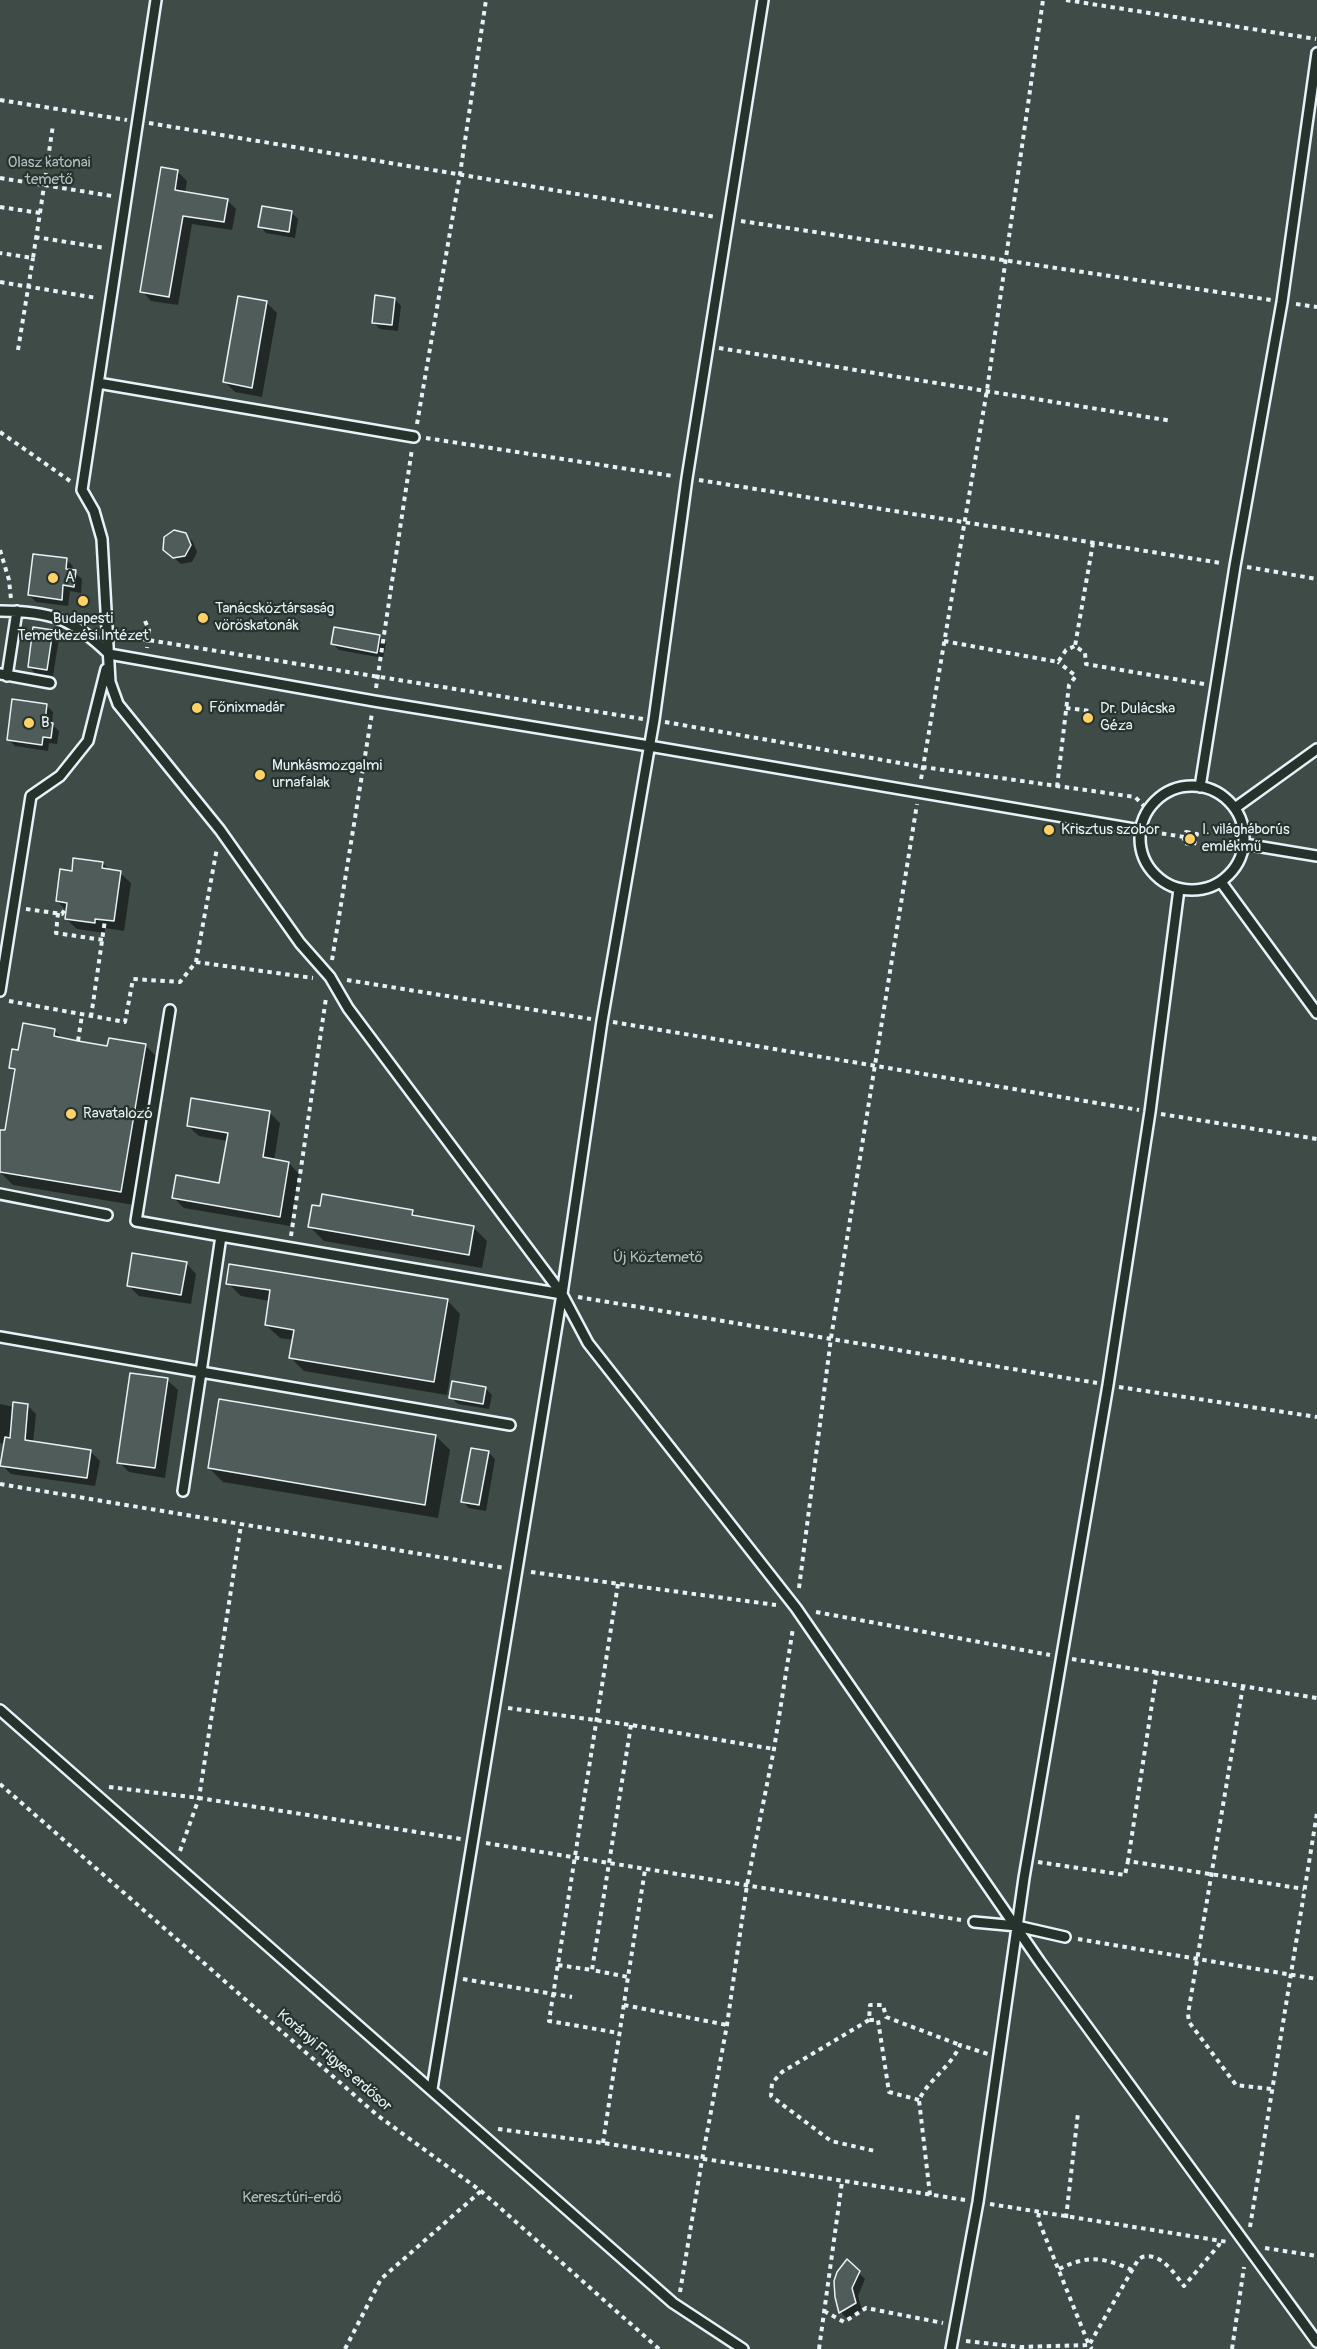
<!DOCTYPE html>
<meta charset="utf-8">
<style>
body{margin:0}
canvas{display:block;background:#26332d}
</style>
<canvas width="1317" height="2349"></canvas>
<script>
const g = document.querySelector('canvas').getContext('2d');
g.lineJoin = 'round';
function paint(path, color) { g.fillStyle = color; g.fill(path, 'evenodd'); }
function strokePath(path, color, width, dash) { g.strokeStyle = color; g.lineWidth = width; g.lineCap = dash ? 'butt' : 'round'; g.setLineDash(dash || []); g.stroke(path); }
function drawText(font, color, halo, rows, align = 'center') {
  g.font = font + ' Pangolin,sans-serif'; g.lineWidth = 4.5; g.setLineDash([]); g.textBaseline = 'middle'; g.strokeStyle = halo; g.fillStyle = color; for (const [text, x, y, turn = 0] of rows) {
    g.save(); g.translate(x, y); g.rotate((+turn || 0) * Math.PI / 180); g.textAlign = isNaN(turn) ? turn : align; if (halo) g.strokeText(text, 0, 0); g.fillText(text, 0, 0); g.restore();
  }
}
const green = new Path2D(`
 M 0,0 L 1317,0 L 1317,2349 L 0,2349 Z`);
const shadow = new Path2D(`
 M 162,169 L 178,172 L 187,181 L 185,193 L 227,200 L 236,209 L 232,230 L 192,224 L 178,305 L 151,301 L 142,291 Z
 M 292,213 L 298,219 L 295,238 L 266,233 L 260,226 Z
 M 395,299 L 401,306 L 398,331 L 380,329 L 373,322 Z
 M 266,302 L 277,313 L 262,397 L 235,392 L 225,382 Z
 M 186,535 L 193,542 L 197,552 L 192,562 L 181,564 L 172,556 Z
 M 66,560 L 73,566 L 72,571 L 82,579 L 81,593 L 70,591 L 68,606 L 36,602 L 29,595 Z
 M 52,631 L 59,638 L 53,676 L 36,674 L 29,667 Z
 M 379,636 L 386,643 L 383,658 L 339,650 L 333,644 Z
 M 47,706 L 53,712 L 52,724 L 59,731 L 57,744 L 49,743 L 48,751 L 15,746 L 8,739 Z
 M 103,863 L 110,871 L 120,873 L 131,883 L 124,931 L 105,928 L 105,933 L 77,929 L 66,919 L 67,911 L 57,901 L 73,872 Z
 M 54,1030 L 64,1040 L 109,1047 L 145,1045 L 159,1059 L 134,1205 L 13,1185 L 0,1172 L 0,1131 L 6,1132 L 16,1073 L 10,1068 L 19,1051 Z
 M 270,1113 L 280,1123 L 274,1161 L 289,1163 L 299,1174 L 290,1226 L 184,1208 L 173,1197 L 220,1185 L 228,1141 L 199,1136 L 188,1126 Z
 M 413,1212 L 418,1217 L 473,1227 L 487,1241 L 482,1268 L 324,1241 L 310,1227 Z
 M 186,1263 L 196,1274 L 191,1304 L 139,1296 L 129,1286 Z
 M 228,1283 L 447,1300 L 460,1314 L 447,1395 L 304,1371 L 291,1358 L 294,1340 L 280,1338 L 266,1325 L 270,1301 L 241,1296 Z
 M 167,1380 L 178,1390 L 165,1478 L 129,1472 L 119,1462 Z
 M 485,1388 L 492,1395 L 489,1409 L 458,1404 L 451,1397 Z
 M 0,1404 L 14,1407 L 27,1405 L 36,1414 L 33,1443 L 91,1452 L 100,1461 L 95,1486 L 11,1474 L 2,1465 L 5,1444 L 0,1443 Z
 M 436,1436 L 450,1450 L 438,1518 L 223,1482 L 209,1468 Z
 M 489,1453 L 495,1459 L 486,1511 L 469,1508 L 463,1502 Z
 M 847,2261 L 865,2279 L 858,2296 L 862,2310 L 847,2319 L 841,2312 Z`);
const building = new Path2D(`
 M 161,167 L 178,170 L 175,190 L 228,199 L 224,222 L 183,216 L 169,297 L 140,292 Z
 M 262,206 L 292,211 L 289,232 L 258,227 Z
 M 375,295 L 395,298 L 392,325 L 372,323 Z
 M 238,296 L 267,301 L 252,388 L 223,382 Z
 M 174,530 L 186,533 L 191,545 L 185,556 L 173,558 L 163,550 L 164,537 Z
 M 33,554 L 67,558 L 66,569 L 76,570 L 74,587 L 63,585 L 62,600 L 28,595 Z
 M 33,627 L 53,630 L 47,670 L 28,667 Z
 M 334,627 L 380,635 L 377,653 L 331,644 Z
 M 12,699 L 47,704 L 45,722 L 53,723 L 51,738 L 43,737 L 42,745 L 7,740 Z
 M 73,858 L 103,862 L 102,868 L 121,871 L 114,921 L 95,919 L 95,923 L 65,919 L 67,903 L 56,901 L 60,869 L 72,871 Z
 M 23,1023 L 55,1029 L 54,1036 L 78,1041 L 107,1046 L 109,1038 L 146,1044 L 121,1192 L 0,1172 L 0,1130 L 5,1130 L 15,1069 L 9,1068 L 12,1049 L 18,1050 Z
 M 191,1098 L 270,1111 L 263,1157 L 289,1162 L 280,1217 L 172,1198 L 176,1175 L 219,1183 L 228,1133 L 187,1126 Z
 M 322,1194 L 413,1210 L 412,1215 L 474,1226 L 469,1255 L 308,1227 L 312,1205 L 320,1206 Z
 M 132,1253 L 187,1262 L 181,1295 L 127,1286 Z
 M 229,1264 L 448,1299 L 434,1382 L 289,1358 L 294,1330 L 265,1325 L 270,1290 L 226,1284 Z
 M 130,1373 L 168,1378 L 155,1468 L 117,1463 Z
 M 452,1381 L 486,1387 L 483,1404 L 449,1398 Z
 M 219,1399 L 436,1435 L 425,1505 L 208,1468 Z
 M 13,1402 L 28,1404 L 25,1440 L 91,1450 L 87,1478 L 0,1466 L 5,1437 L 10,1438 Z
 M 471,1448 L 489,1451 L 479,1505 L 461,1502 Z
 M 847,2259 L 860,2271 L 852,2288 L 856,2303 L 839,2313 L 835,2297 L 834,2281 L 837,2272 Z`);
const path = new Path2D(`
 M 1066,0 L 1316,39
 M 0,100 L 127,120
 M 149,123 L 716,217
 M 0,178 L 112,196
 M 0,207 L 40,213 L 33,258 L 0,253
 M 40,213 L 53,125
 M 741,221 L 1271,300
 M 35,237 L 105,248
 M 0,282 L 97,298
 M 1296,304 L 1317,307
 M 719,348 L 1172,421
 M 18,350 L 33,258
 M 417,424 L 460,174 L 486,0
 M 0,432 L 70,481
 M 426,438 L 673,476
 M 699,480 L 1221,563
 M 1093,543 L 1075,646 L 1085,653 L 1086,664 L 1204,684
 M 0,550 L 9,580 L 11,599
 M 1247,567 L 1317,579
 M 145,621 L 149,630 L 147,648
 M 123,636 L 643,719
 M 944,641 L 1058,662 L 1066,650 L 1075,646
 M 376,688 L 412,449
 M 1066,708 L 1091,711
 M 665,722 L 923,767 L 1135,797 L 1148,810
 M 921,779 L 987,390 L 1043,0
 M 1057,787 L 1069,685 L 1076,676 L 1058,662
 M 1153,832 L 1184,837
 M 1186,832 L 1197,834 L 1194,845 L 1183,843 Z
 M 26,909 L 62,914 L 66,907
 M 58,913 L 56,933 L 103,940
 M 332,960 L 372,713
 M 196,962 L 313,978
 M 347,980 L 591,1019
 M 9,1001 L 125,1022 L 133,979 L 180,982 L 196,962 L 217,848
 M 91,1017 L 105,920
 M 613,1022 L 1139,1110
 M 78,1041 L 82,1015
 M 1161,1114 L 1317,1139
 M 291,1236 L 326,998
 M 578,1297 L 1097,1383
 M 1119,1387 L 1317,1417
 M 0,1484 L 505,1568
 M 531,1572 L 776,1605
 M 618,1584 L 549,2021 L 619,2033
 M 799,1588 L 831,1338 L 917,804
 M 816,1612 L 1050,1655
 M 1072,1659 L 1317,1698
 M 1157,1671 L 1128,1861 L 1304,1889
 M 1243,1686 L 1188,2014 L 1189,2022 L 1236,2085 L 1272,2089
 M 508,1708 L 631,1725 L 774,1749
 M 631,1725 L 592,1970 L 628,1977 L 645,1870
 M 0,1784 L 377,2115 L 481,2191 L 659,2349
 M 109,1787 L 199,1798 L 461,1839
 M 486,1843 L 961,1920
 M 180,1851 L 199,1798 L 241,1525
 M 1038,1862 L 1125,1875 L 1128,1861
 M 1078,1939 L 1317,1979
 M 558,1965 L 592,1970
 M 463,1979 L 572,1997
 M 624,2005 L 727,2025
 M 869,2020 L 782,2072 L 772,2083 L 771,2096 L 831,2141 L 875,2151
 M 919,2100 L 889,2092 L 878,2020 L 869,2020 L 870,2005 L 883,2005 L 886,2017 L 960,2045
 M 498,2129 L 603,2143 L 965,2200
 M 603,2143 L 628,1977
 M 930,2195 L 919,2100 C 929,2079 951,2067 960,2045 L 988,2054
 M 990,2204 L 1228,2242
 M 1039,2213 L 1038,2219 L 1089,2345 L 1138,2260 L 1142,2257 C 1161,2252 1174,2273 1184,2286 L 1219,2245 L 1220,2241
 M 1066,2218 L 1078,2113
 M 1250,2227 L 1317,1813
 M 1265,2248 L 1317,2256
 M 1059,2269 C 1088,2255 1103,2257 1132,2270
 M 680,2292 L 702,2160 L 727,2025 L 747,1885 L 774,1749 L 793,1628
 M 824,2311 L 844,2322 L 866,2308 L 943,2323
 M 966,2341 L 1020,2347 L 1089,2345 L 1092,2349
 M 345,2349 L 381,2279 L 481,2191
 M 819,2349 L 842,2182
 M 1232,2349 L 1244,2267`);
const service = new Path2D(`
 M 156,0 L 82,490 L 94,511 L 102,539 L 110,682 L 118,704 L 220,830 L 300,943 L 330,977 L 348,1008 L 562,1294 L 588,1343 L 796,1608 L 1040,1962 L 1317,2342
 M 98,383 L 414,437
 M 0,611 C 51,611 73,619 109,654 L 374,701 L 649,746 L 1140,830
 M 0,674 L 50,683
 M 7,676 L 17,611
 M1140 838a52 52 0 1 1 104 0a52 52 0 1 1-104 0Z
 M 1200,787 L 1235,566 L 1282,302 L 1317,53
 M 1235,808 L 1317,749
 M 1244,844 L 1317,856
 M 1221,882 L 1317,1013
 M 0,991 L 31,796 L 60,776 L 88,741 L 106,669
 M 170,1010 L 136,1221 L 221,1236 L 201,1372 L 510,1425
 M 0,1194 L 107,1215
 M 221,1236 L 562,1294
 M 0,1337 L 201,1372 L 183,1491
 M 0,1710 L 673,2303 L 743,2349
 M 974,1922 L 1017,1926 L 1065,1937
 M 432,2089 L 562,1294 L 602,1021 L 654,720 L 687,478 L 763,0
 M 951,2349 L 978,2202 L 1024,1878 L 1108,1385 L 1150,1112 L 1179,889`);
const markers = [
 [53,578,6,"#ffd166"],
 [83,601,6,"#ffd166"],
 [203,618,6,"#ffd166"],
 [197,708,6,"#ffd166"],
 [1088,718,6,"#ffd166"],
 [29,723,6,"#ffd166"],
 [260,775,6,"#ffd166"],
 [1049,830,6,"#ffd166"],
 [1190,839,6,"#ffd166"],
 [71,1114,6,"#ffd166"]
];
const parkNames = [
 ["Olasz katonai",49,163],
 ["temető",49,180],
 ["Új Köztemető",658,1258],
 ["Keresztúri-erdő",292,2198]
];
const poiNames = [
 ["A",65,578],
 ["Tanácsköztársaság",215,609],
 ["vöröskatonák",215,626],
 ["Budapesti",83,619,"center"],
 ["Temetkezési Intézet",83,636,"center"],
 ["Főnixmadár",209,708],
 ["Dr. Dulácska",1100,709],
 ["Géza",1100,726],
 ["B",41,723],
 ["Munkásmozgalmi",272,766],
 ["urnafalak",272,783],
 ["Krisztus szobor",1061,830],
 ["I. világháborús",1202,830],
 ["emlékmű",1202,847],
 ["Ravatalozó",83,1114]
];
const streetNames = [
 ["Korányi Frigyes erdősor",334,2061,41]
];
paint(green, '#3e4b47');
paint(shadow, '#0007');
paint(building, '#505c59');
strokePath(building, '#e8f1f8', 1.5);
strokePath(service, '#e8f1f8', 14);
strokePath(path, '#e8f1f8', 4, [4.5, 4.5]);
strokePath(service, '#26332d', 9);
for (const [x, y, r, color] of markers) { const dot = new Path2D(); dot.arc(x, y, r, 0, 2 * Math.PI); g.fillStyle = color; g.fill(dot); strokePath(dot, '#26332d', 2); }
drawText('15px', '#b5bfc3', '#26332d', parkNames);
drawText('15px', '#e8f1f8', '#26332d', poiNames, 'left');
drawText('15px', '#e8f1f8', '#26332d', streetNames);
</script>
